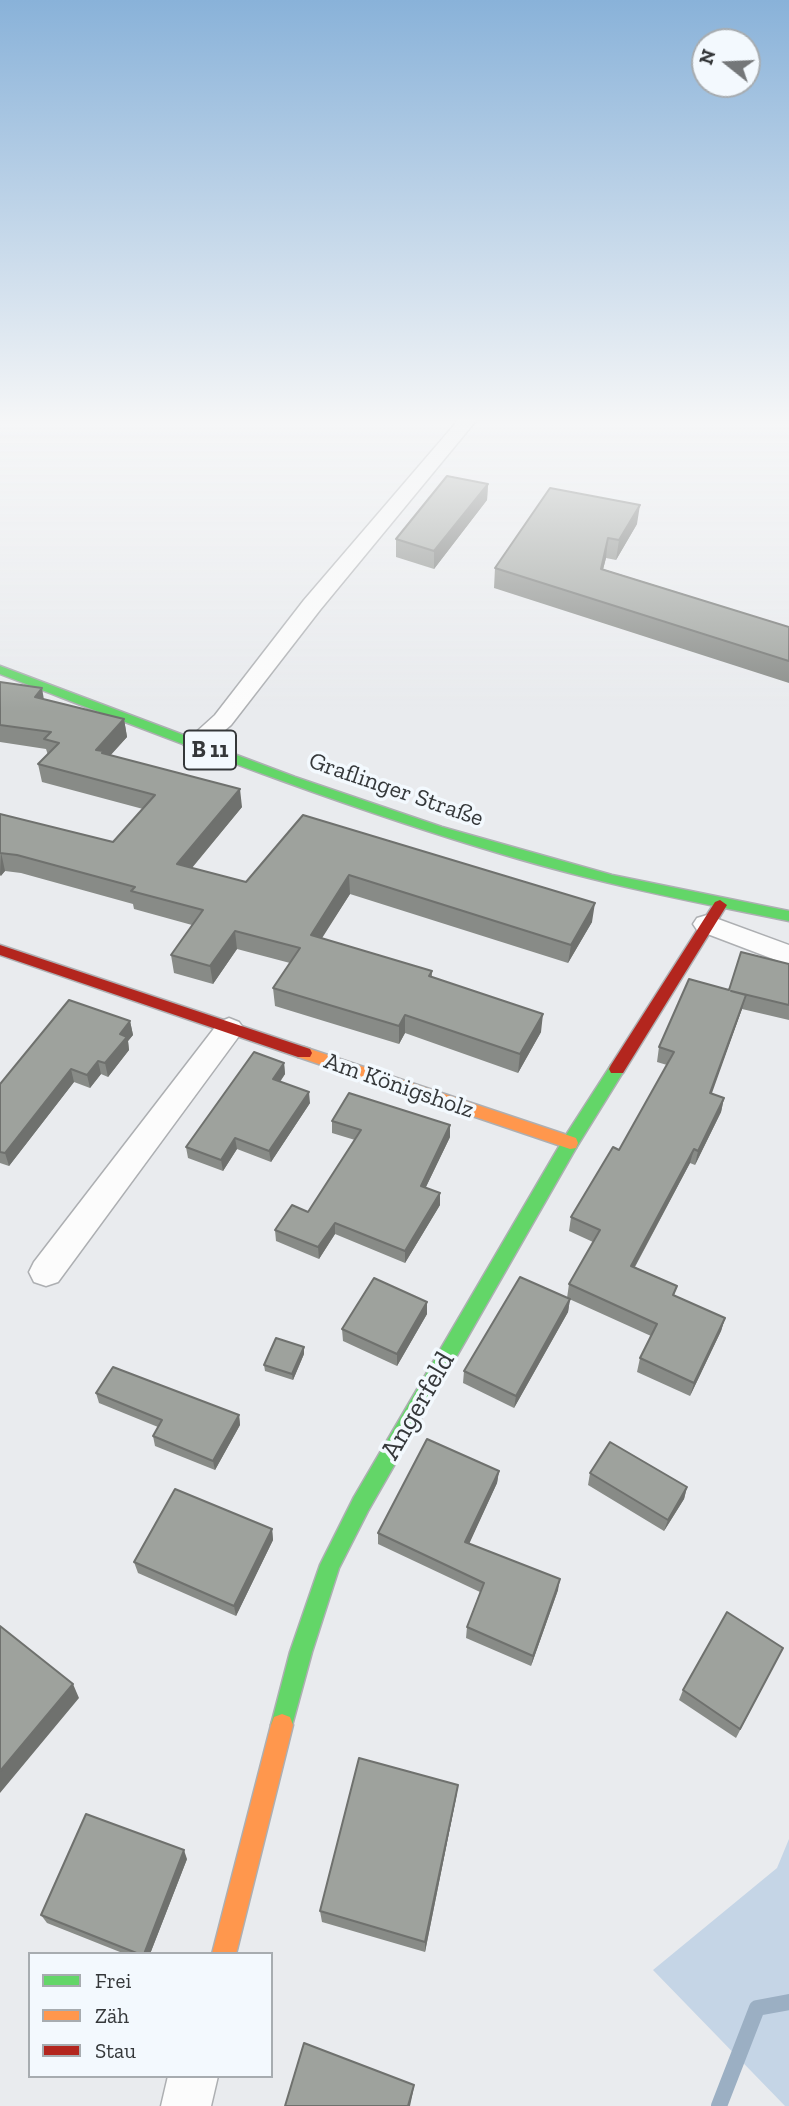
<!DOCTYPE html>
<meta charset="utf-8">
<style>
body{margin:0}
#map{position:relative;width:789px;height:2106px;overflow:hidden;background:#e9ebee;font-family:"Zilla Slab",serif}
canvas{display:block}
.legend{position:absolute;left:28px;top:1952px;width:245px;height:126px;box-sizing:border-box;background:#f3f9fe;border:2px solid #a7acb0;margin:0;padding:9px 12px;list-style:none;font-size:21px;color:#35383a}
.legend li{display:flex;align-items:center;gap:14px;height:35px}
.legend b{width:35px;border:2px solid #a7acb0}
.north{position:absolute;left:691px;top:28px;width:70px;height:70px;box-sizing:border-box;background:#f3f9fe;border:2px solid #a7acb0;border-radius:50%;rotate:288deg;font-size:19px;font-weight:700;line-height:28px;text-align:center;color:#35383a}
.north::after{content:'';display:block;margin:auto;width:24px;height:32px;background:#747779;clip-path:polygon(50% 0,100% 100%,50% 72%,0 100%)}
</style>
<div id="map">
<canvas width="789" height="2106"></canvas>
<ul class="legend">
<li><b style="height:9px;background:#63d668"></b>Frei</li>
<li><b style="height:9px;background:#ff974d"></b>Zäh</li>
<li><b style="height:9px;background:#b3261e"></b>Stau</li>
</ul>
<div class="north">N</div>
</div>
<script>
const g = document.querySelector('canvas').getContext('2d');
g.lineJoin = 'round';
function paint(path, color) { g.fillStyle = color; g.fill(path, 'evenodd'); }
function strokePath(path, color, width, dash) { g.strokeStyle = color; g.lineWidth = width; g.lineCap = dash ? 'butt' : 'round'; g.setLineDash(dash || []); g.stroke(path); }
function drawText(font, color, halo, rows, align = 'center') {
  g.font = font + ' "Zilla Slab",serif'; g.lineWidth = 7; g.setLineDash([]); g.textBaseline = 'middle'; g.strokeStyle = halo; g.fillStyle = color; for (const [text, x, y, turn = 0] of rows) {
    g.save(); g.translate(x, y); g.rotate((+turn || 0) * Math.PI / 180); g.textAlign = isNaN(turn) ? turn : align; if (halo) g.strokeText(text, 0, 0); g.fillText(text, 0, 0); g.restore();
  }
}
const green = new Path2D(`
 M 789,1839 L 789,2106 L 785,2106 L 653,1970 L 777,1868 Z`);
const stream = new Path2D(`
 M 719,2106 L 757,2008 L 789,2002`);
const street = new Path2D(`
 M 461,417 L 479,417 L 320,610 L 231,725 L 203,749 L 187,749 L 183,744 L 215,715 L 304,600 Z
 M 707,915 L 789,945 L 789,965 L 697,930 L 693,924 L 697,918 Z
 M 229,1018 L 239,1022 L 244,1029 L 239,1036 L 58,1282 L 46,1286 L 34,1282 L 29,1272 L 34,1262 L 219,1022 Z
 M 168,2076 L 218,2076 L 211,2106 L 161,2106 Z`);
const fast = new Path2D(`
 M 0,666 L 295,777 L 442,827 L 612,875 L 789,911 L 789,921 C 693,902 598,883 505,855 C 333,804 167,738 0,674 Z
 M 617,1063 L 625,1069 L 576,1148 L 368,1511 L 339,1568 L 312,1652 L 290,1733 L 282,1736 L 274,1733 L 271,1725 L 290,1652 L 320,1565 L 354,1497 L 564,1138 L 611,1065 Z`);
const slow = new Path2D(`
 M 304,1047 L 576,1138 L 578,1143 L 576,1148 L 570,1149 L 298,1057 L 296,1053 Z
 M 282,1714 L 290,1717 L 293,1725 L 236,1954 L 212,1954 L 271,1725 L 274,1717 Z`);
const jam = new Path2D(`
 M 720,900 L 727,905 L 623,1073 L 611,1073 L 609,1069 L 611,1065 L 715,902 Z
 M 0,945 L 310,1049 L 312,1053 L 310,1057 L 298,1057 L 0,955 Z`);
const wall = new Path2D(`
 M 488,484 L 487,500 L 434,569 L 396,557 L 396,539 Z
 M 637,524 L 616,560 L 606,558 L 603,569 L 789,627 L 789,683 L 494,588 L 495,568 Z
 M 0,682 L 44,700 L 124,719 L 127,737 L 110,756 L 242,807 L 192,868 L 246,882 L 303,815 L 592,922 L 568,963 L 350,894 L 321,938 L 432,971 L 432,977 L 541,1032 L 518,1073 L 405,1033 L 399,1044 L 275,1006 L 273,988 L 290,963 L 237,949 L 213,984 L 174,973 L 171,955 L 192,925 L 134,909 L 133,904 L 21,873 L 5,871 L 0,876 L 0,814 L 113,842 L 143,809 L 42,782 L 38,764 L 48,755 L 46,749 L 0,742 Z
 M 789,964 L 789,1020 L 742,1009 L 711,1093 L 724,1098 L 721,1112 L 695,1165 L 690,1163 L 635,1267 L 677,1286 L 674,1295 L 725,1318 L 721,1331 L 690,1396 L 637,1372 L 640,1358 L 651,1336 L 567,1298 L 569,1284 L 593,1242 L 569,1231 L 571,1217 L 619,1150 L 667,1065 L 657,1062 L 659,1047 L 729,990 Z
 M 130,1021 L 133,1035 L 128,1041 L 129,1050 L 108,1077 L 101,1074 L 90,1088 L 74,1082 L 9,1166 L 0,1163 L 0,1084 Z
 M 284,1063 L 285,1074 L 280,1082 L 310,1103 L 271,1162 L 237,1149 L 223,1171 L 188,1158 L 186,1147 Z
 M 332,1121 L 450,1137 L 426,1187 L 440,1205 L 405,1263 L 335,1234 L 319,1259 L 276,1241 L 275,1230 L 308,1212 L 355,1140 L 332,1133 Z
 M 570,1299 L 568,1312 L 514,1408 L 463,1383 L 464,1371 Z
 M 427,1302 L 427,1314 L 397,1366 L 343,1341 L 342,1329 Z
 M 304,1354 L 293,1380 L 265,1371 L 264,1365 Z
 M 96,1393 L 239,1415 L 240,1425 L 215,1470 L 155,1446 L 153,1436 L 158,1427 L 99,1403 Z
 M 499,1471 L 497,1483 L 469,1543 L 558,1590 L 531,1666 L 466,1638 L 467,1627 L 480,1592 L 378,1544 L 378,1533 Z
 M 590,1473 L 687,1487 L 684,1499 L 664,1531 L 588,1485 Z
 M 272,1529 L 273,1540 L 236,1616 L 138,1573 L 134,1562 Z
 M 783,1648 L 736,1738 L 679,1700 L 683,1690 Z
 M 458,1785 L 456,1798 L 425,1952 L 322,1922 L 320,1911 Z
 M 187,1859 L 150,1954 L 125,1954 L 47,1923 L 41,1915 Z`);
const shadedWall = new Path2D(`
 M 488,484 L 487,500 L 434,569 L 434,551 Z
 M 640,505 L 637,524 L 616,560 L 619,540 Z
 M 608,538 L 606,558 L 598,589 L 601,569 Z
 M 42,688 L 45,706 L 35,697 Z
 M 124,719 L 127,737 L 105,761 L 96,750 Z
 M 240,789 L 242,807 L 180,882 L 177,864 Z
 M 1,852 L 5,871 L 1,876 L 0,874 Z
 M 349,875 L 350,894 L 312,954 L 311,935 Z
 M 595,903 L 592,922 L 568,963 L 571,945 Z
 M 235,931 L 237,949 L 213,984 L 210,966 Z
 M 746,995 L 742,1009 L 707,1107 L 710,1093 Z
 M 543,1014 L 541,1032 L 518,1073 L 520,1054 Z
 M 405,1015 L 405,1033 L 399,1044 L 399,1026 Z
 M 130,1021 L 133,1035 L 128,1041 L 129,1050 L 108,1077 L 105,1063 L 120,1034 Z
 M 98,1061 L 101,1074 L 90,1088 L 87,1075 Z
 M 284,1063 L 285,1074 L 274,1090 L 273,1079 Z
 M 71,1069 L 74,1082 L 9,1166 L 5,1153 Z
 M 309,1092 L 310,1103 L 271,1162 L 269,1151 Z
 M 724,1098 L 721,1112 L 695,1165 L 698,1151 Z
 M 450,1125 L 450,1137 L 421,1197 L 421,1186 Z
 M 235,1138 L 237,1149 L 223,1171 L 221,1160 Z
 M 694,1149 L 690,1163 L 628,1279 L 631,1266 Z
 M 440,1193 L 440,1205 L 405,1263 L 405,1251 Z
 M 335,1223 L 335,1234 L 319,1259 L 318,1247 Z
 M 570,1299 L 568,1312 L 514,1408 L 516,1396 Z
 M 427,1302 L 427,1314 L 397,1366 L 397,1354 Z
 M 725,1318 L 721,1331 L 690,1396 L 694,1383 Z
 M 304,1347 L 304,1354 L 293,1380 L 292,1374 Z
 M 239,1415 L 240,1425 L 215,1470 L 213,1461 Z
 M 499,1471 L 497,1483 L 465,1553 L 465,1542 Z
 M 687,1487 L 684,1499 L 664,1531 L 668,1520 Z
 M 272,1529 L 273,1540 L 236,1616 L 234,1606 Z
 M 560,1579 L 558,1590 L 531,1666 L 533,1656 Z
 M 73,1684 L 79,1698 L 0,1793 L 0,1771 Z
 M 458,1785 L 456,1798 L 425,1952 L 425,1942 Z
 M 184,1850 L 187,1859 L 150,1954 L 144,1954 Z
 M 414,2085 L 413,2092 L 410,2106 L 408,2106 Z`);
const building = new Path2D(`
 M 447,476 L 488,484 L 434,551 L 396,539 Z
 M 550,488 L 640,505 L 619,540 L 608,538 L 601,569 L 789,627 L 789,661 L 495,568 Z
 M 0,682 L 42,688 L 35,697 L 124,719 L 96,750 L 103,751 L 102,753 L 240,789 L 177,864 L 246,882 L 303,815 L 595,903 L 571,945 L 349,875 L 311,935 L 432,971 L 429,976 L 543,1014 L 520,1054 L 405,1015 L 399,1026 L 273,988 L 300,948 L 235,931 L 210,966 L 171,955 L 203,910 L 131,891 L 135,887 L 17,855 L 0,853 L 0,814 L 113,842 L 155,795 L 38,764 L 59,743 L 44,739 L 51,732 L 0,725 Z
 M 741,952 L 789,964 L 789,1005 L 731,991 L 746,995 L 710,1093 L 724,1098 L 698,1151 L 694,1149 L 631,1266 L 677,1286 L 673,1295 L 725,1318 L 694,1383 L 640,1358 L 657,1324 L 569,1284 L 600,1230 L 571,1217 L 613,1147 L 619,1150 L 674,1052 L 659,1047 L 689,979 L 729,990 Z
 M 69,1000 L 130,1021 L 120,1034 L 127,1037 L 105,1063 L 98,1061 L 87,1075 L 71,1069 L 5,1153 L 0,1152 L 0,1084 Z
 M 254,1052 L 284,1063 L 273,1079 L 309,1092 L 269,1151 L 235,1138 L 221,1160 L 186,1147 Z
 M 349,1093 L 450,1125 L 421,1186 L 440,1193 L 405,1251 L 335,1223 L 318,1247 L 275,1230 L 292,1205 L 308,1212 L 361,1130 L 332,1121 Z
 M 520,1277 L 570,1299 L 516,1396 L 464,1371 Z
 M 374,1278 L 427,1302 L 397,1354 L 342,1329 Z
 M 276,1338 L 304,1347 L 292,1374 L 264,1365 Z
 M 113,1367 L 239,1415 L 213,1461 L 153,1436 L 162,1420 L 96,1393 Z
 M 427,1439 L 499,1471 L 465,1542 L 560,1579 L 533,1656 L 467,1627 L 484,1583 L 378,1533 Z
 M 610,1442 L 687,1487 L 668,1520 L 590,1473 Z
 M 175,1489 L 272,1529 L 234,1606 L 134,1562 Z
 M 727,1612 L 783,1648 L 740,1729 L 683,1690 Z
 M 0,1626 L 73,1684 L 0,1771 Z
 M 359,1758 L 458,1785 L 425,1942 L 320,1911 Z
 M 86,1814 L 184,1850 L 144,1954 L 139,1954 L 41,1915 Z
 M 304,2043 L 414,2085 L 408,2106 L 285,2106 Z`);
const shields = [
 [210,750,52]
];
const shieldNames = [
 ["B 11",210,750]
];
const streetNames = [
 ["Graflinger Straße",396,790,19],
 ["Am Königsholz",399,1086,19]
];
const nearStreetnames = [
 ["Angerfeld",418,1406,-60]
];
paint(green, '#c5d5e6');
strokePath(stream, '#9bafc3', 16);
strokePath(street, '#adafb2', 3);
strokePath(fast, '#adafb2', 3);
strokePath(slow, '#adafb2', 3);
strokePath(jam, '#adafb2', 3);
paint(street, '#fcfcfc');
paint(fast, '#63d668');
paint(slow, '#ff974d');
paint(jam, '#b3261e');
paint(wall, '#888b87');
paint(shadedWall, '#6f716e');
paint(building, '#9ea29d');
strokePath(building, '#6f716e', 2);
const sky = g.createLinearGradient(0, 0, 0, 712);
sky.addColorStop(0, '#89b2d9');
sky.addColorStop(0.59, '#f5f6f7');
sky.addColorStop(1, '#f5f6f700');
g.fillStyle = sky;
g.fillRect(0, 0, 789, 712);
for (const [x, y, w] of shields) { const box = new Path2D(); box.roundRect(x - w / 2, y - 19.5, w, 39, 5); g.fillStyle = '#f3f9fe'; g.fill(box); strokePath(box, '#35383a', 2); }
drawText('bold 23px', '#35383a', null, shieldNames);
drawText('24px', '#35383a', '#f3f9fe', streetNames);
drawText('28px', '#35383a', '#f3f9fe', nearStreetnames);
</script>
